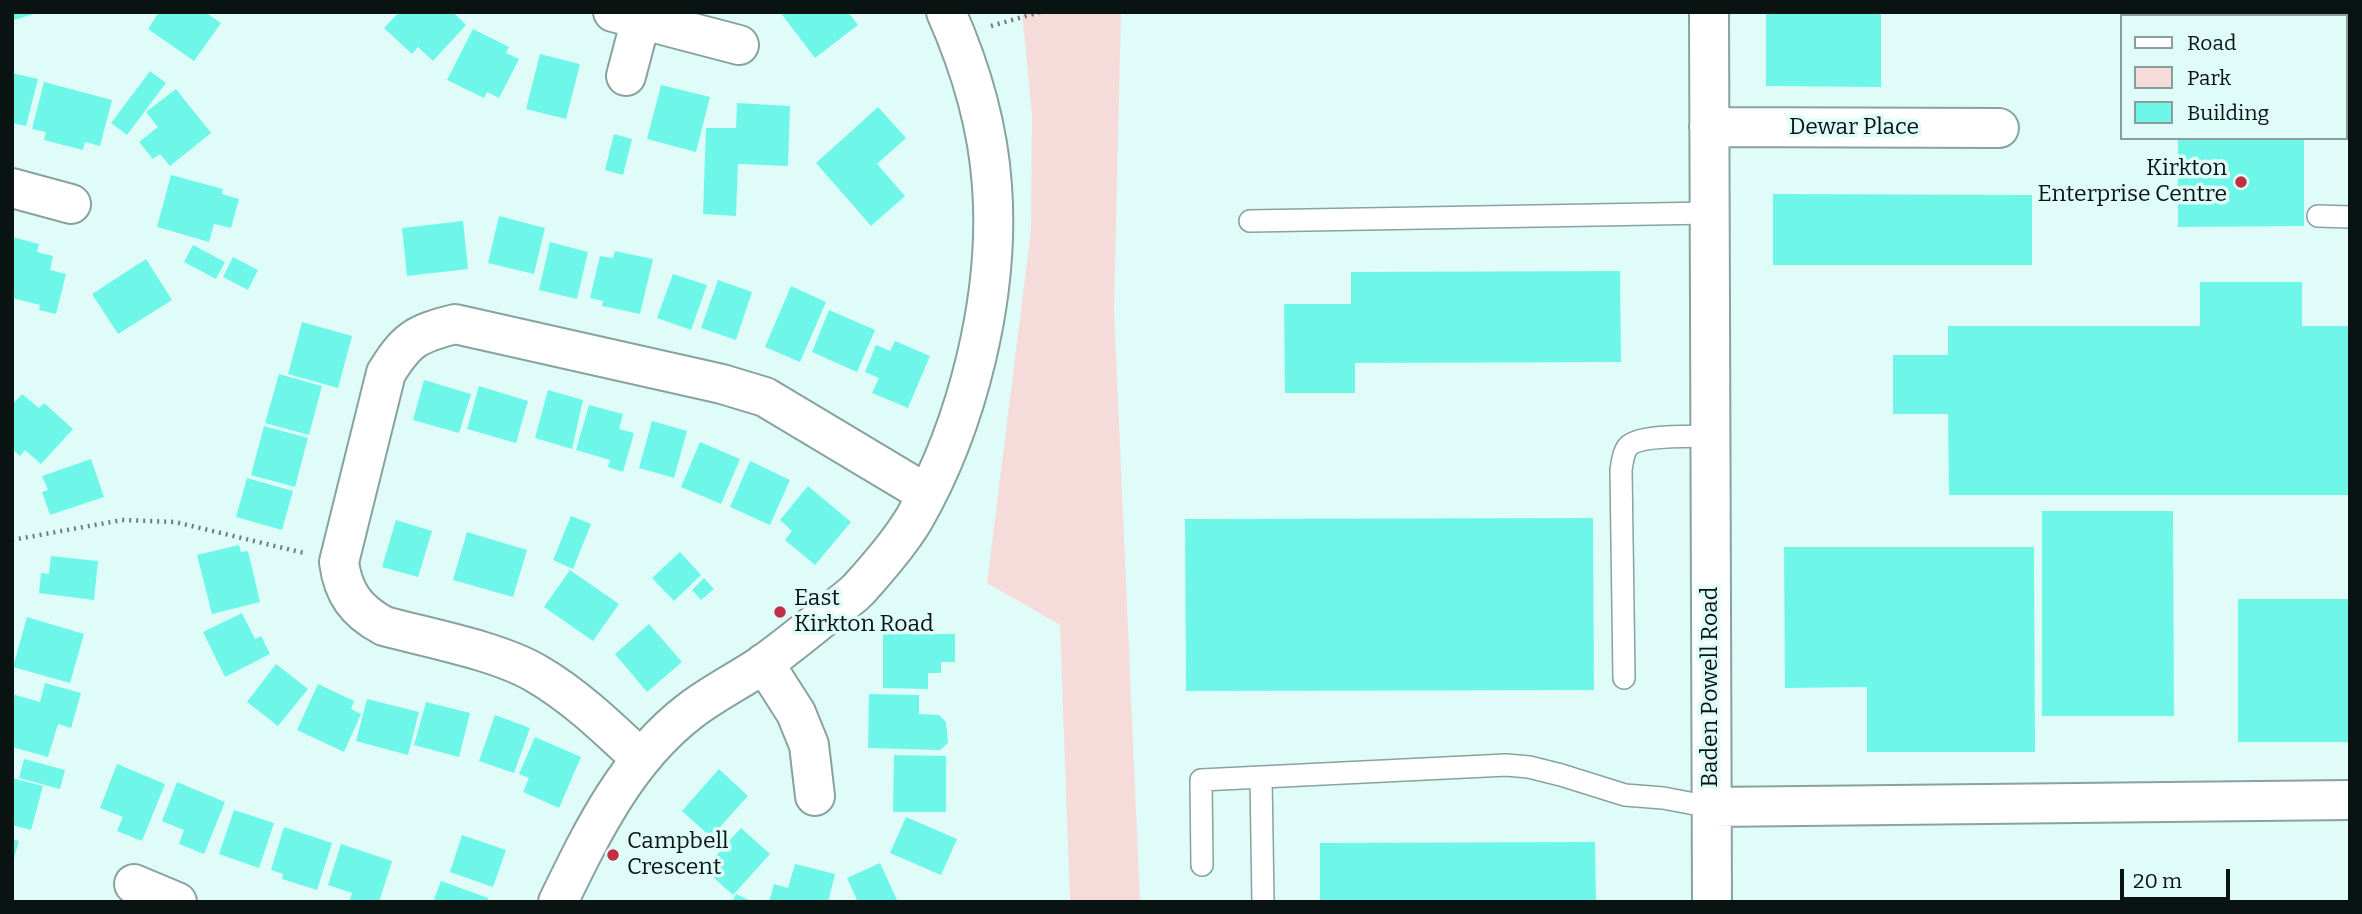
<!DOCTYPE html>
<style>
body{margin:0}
#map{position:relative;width:2362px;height:914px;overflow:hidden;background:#dffcf8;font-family:Bitter,serif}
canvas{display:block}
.frame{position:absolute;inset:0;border:14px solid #091412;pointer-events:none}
.legend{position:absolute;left:2120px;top:14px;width:228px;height:126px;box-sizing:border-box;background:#dffcf8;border:2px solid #899f9c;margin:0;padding:9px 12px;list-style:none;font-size:21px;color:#091412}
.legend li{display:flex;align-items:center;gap:14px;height:35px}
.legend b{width:35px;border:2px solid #899f9c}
.scale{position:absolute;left:2120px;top:869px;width:110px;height:32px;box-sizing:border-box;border:4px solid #091412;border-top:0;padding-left:9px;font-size:21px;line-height:24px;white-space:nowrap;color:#091412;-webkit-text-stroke:5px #dffcf8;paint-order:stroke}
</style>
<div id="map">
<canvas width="2362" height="914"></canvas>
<div class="frame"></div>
<ul class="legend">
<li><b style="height:9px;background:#fff"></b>Road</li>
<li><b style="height:19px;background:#f6dbdb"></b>Park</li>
<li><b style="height:19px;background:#6ef7e9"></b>Building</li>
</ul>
<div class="scale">20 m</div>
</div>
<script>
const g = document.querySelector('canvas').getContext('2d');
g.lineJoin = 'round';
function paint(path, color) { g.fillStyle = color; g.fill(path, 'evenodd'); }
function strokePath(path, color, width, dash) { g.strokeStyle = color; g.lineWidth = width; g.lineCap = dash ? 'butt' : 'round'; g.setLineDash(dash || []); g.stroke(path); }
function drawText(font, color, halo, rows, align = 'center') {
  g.font = font + ' Bitter,serif'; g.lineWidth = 7; g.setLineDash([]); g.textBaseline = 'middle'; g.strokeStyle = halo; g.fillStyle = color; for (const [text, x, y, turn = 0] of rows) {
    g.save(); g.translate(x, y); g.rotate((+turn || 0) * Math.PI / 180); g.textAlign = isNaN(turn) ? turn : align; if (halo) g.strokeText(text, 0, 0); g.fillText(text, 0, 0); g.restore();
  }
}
const green = new Path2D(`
 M 1022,12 L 1121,12 L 1114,310 L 1140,902 L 1070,902 L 1060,625 L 987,583 L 1031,230 L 1032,114 Z`);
const building = new Path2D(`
 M 12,12 L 37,12 L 37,13 L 14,20 Z
 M 159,12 L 205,12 L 221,23 L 194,61 L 148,29 Z
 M 399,12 L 453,12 L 466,25 L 433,61 L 418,47 L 412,54 L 384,28 Z
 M 780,12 L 848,12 L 858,25 L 815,58 Z
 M 1766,12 L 1881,12 L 1881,87 L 1766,86 Z
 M 2212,12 L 2303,12 L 2303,16 L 2212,16 Z
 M 473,29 L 509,47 L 506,53 L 519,59 L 499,98 L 487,92 L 484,98 L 447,80 Z
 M 540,54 L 580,64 L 566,119 L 526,109 Z
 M 150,71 L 166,83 L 127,135 L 111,123 Z
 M 12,73 L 38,79 L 26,126 L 12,123 Z
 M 44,82 L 112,100 L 100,146 L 85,142 L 83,150 L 63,145 L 44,140 L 46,132 L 32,129 Z
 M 661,85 L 710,97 L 696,152 L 647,139 Z
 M 176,89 L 211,133 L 170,166 L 160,154 L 153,159 L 139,142 L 158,127 L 146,112 Z
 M 737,103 L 790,106 L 788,166 L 738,164 L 736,216 L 703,214 L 706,128 L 736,128 Z
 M 878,107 L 906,138 L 877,164 L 905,196 L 871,226 L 816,163 Z
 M 614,134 L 632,139 L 623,175 L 605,170 Z
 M 2178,138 L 2304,138 L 2304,226 L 2178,227 Z
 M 171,175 L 223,189 L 222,194 L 239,199 L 231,228 L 214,224 L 209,242 L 157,227 Z
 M 1773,194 L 2032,195 L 2032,265 L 1773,265 Z
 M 499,216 L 545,228 L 534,274 L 488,263 Z
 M 463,221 L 468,269 L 407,276 L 402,228 Z
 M 12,237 L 39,244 L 37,252 L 53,256 L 50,270 L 66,274 L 56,314 L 39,310 L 40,305 L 12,298 Z
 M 550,242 L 588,252 L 577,299 L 539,290 Z
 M 193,245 L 225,262 L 216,279 L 184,262 Z
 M 615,251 L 653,259 L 640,314 L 602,306 L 603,301 L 590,298 L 600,256 L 613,258 Z
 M 233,257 L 258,270 L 248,290 L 223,277 Z
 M 146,259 L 172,300 L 118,334 L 92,294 Z
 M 1620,271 L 1621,362 L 1355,363 L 1355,393 L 1285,393 L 1284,304 L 1351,304 L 1351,272 Z
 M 673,274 L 707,285 L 691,330 L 657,318 Z
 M 718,280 L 752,292 L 736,340 L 701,328 Z
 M 2200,282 L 2302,282 L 2302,326 L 2350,326 L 2350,495 L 1949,495 L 1948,414 L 1893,414 L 1893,355 L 1948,355 L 1948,326 L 2200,326 Z
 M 791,286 L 826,302 L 800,362 L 765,347 Z
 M 829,310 L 875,330 L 857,372 L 812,352 Z
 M 302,322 L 352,336 L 338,388 L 288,374 Z
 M 895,341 L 930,356 L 908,408 L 872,393 L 879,378 L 865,372 L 876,345 L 890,351 Z
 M 279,374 L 322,386 L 309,435 L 265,423 Z
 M 424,380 L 471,394 L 459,433 L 413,420 Z
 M 479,386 L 528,401 L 516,443 L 467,429 Z
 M 548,390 L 583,400 L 572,449 L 535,438 Z
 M 22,394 L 39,408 L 44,403 L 73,429 L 41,464 L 25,450 L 20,456 L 12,449 L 12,405 Z
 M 589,405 L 623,414 L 619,429 L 634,433 L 623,472 L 608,467 L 610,460 L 576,450 Z
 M 652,421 L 687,431 L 674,478 L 639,468 Z
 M 264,426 L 308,438 L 295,487 L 251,475 Z
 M 700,442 L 740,459 L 721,504 L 681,487 Z
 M 91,459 L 104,497 L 50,515 L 42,492 L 48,490 L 42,476 Z
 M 750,461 L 790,480 L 770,525 L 730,507 Z
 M 247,478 L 293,491 L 282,530 L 236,517 Z
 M 808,486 L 851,522 L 815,565 L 785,540 L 792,531 L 780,520 Z
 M 2042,511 L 2173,511 L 2174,716 L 2042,716 Z
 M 571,516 L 591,524 L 573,569 L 553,560 Z
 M 1593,518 L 1594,690 L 1186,691 L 1185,519 Z
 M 396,520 L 432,531 L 418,577 L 382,567 Z
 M 467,532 L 527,550 L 513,597 L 453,580 Z
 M 239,545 L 241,552 L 248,551 L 260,602 L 212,614 L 197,555 Z
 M 1784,547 L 2034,547 L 2035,752 L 1867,752 L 1867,687 L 1785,688 Z
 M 680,552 L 701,575 L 674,601 L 652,578 Z
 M 51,556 L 98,561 L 94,600 L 39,593 L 41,573 L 49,574 Z
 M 570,570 L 619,604 L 593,641 L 544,607 Z
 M 704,578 L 714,589 L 701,600 L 692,590 Z
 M 2238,599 L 2350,599 L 2350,742 L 2238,742 Z
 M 242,613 L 255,639 L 261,636 L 270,654 L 225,677 L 203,632 Z
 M 27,617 L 84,634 L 70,683 L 13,667 Z
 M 649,624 L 682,662 L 647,692 L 615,654 Z
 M 883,634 L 955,634 L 955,662 L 941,662 L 941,673 L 928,673 L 928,689 L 883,688 Z
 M 276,664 L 308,689 L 278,726 L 247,702 Z
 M 45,683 L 81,693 L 71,728 L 58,724 L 48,757 L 12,747 L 12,694 L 40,702 Z
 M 318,684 L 354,701 L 351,709 L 361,714 L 344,752 L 297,730 Z
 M 869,694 L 919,695 L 919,714 L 939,715 L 946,722 L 948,743 L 940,750 L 868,748 Z
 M 367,699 L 419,712 L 408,755 L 356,741 Z
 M 426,702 L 470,713 L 459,757 L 414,745 Z
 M 495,715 L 530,728 L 514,773 L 479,761 Z
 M 535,737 L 581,757 L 559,808 L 523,792 L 529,778 L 519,774 Z
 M 894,755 L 946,756 L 946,812 L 893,812 Z
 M 24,759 L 65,770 L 60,789 L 19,778 Z
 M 117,764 L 165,784 L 142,841 L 117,831 L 123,817 L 100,808 Z
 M 719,769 L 748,796 L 711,837 L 682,811 Z
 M 12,778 L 43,786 L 31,830 L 12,825 Z
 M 177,782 L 225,802 L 204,854 L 179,844 L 184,830 L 162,821 Z
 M 234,810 L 274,823 L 259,868 L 219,854 Z
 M 906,817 L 957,839 L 941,875 L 890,853 Z
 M 284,827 L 332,843 L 317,890 L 282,879 L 283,874 L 271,870 Z
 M 741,828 L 770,854 L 733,895 L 704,869 Z
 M 462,835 L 506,850 L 493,887 L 450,872 Z
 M 12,839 L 19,841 L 13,861 L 12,861 Z
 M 1595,842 L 1596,902 L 1320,902 L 1320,843 Z
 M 341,844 L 392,861 L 379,902 L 349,902 L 352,893 L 328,885 Z
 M 880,863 L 898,902 L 858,902 L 847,878 Z
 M 795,864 L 835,874 L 828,902 L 769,902 L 774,884 L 788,888 Z
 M 441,881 L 488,898 L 486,902 L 433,902 Z
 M 736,894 L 753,902 L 732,902 Z`);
const path = new Path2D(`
 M 991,26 L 1040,12
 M 12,540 L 122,520 L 175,522 L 304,553`);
const service = new Path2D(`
 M 2346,27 L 2350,27
 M 2318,216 L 2350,217
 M 1250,221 L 1709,213
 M 1624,678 L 1621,470 C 1622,463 1623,454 1627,448 C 1636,434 1693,437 1710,436
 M 1261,777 L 1263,902
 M 1202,865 L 1201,780 L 1506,765 L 1529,767 L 1561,775 L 1625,795 L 1663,798 L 1711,807`);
const minor = new Path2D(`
 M 613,12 L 739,45
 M 1709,12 L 1712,902
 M 626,76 L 641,19
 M 1709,127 L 1999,128
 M 12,188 L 71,204
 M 764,663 L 796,713 L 809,745 L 815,796
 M 640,758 C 608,728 575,696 537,674 C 499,651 428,638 384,626 C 356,611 343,593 339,562 L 386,373 C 407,339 416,334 455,324 L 722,384 L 765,397 L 927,494
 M 1711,807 L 2350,800
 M 134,884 L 177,902
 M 558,902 C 592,832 627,759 690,711 C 712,694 738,681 762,665 C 783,650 804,633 825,616 C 836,608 848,600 858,590 C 878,568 899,544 914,519 C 968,425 1000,295 992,186 C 988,127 970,66 946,12`);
const markers = [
 [2241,182,7,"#c02f43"],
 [780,612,7,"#c02f43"],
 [613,855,7,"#c02f43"]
];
const streetNames = [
 ["Dewar Place",1854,128],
 ["Baden Powell Road",1711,687,-90]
];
const poiNames = [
 ["Kirkton",2227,169,"right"],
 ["Enterprise Centre",2227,195,"right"],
 ["East",794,599],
 ["Kirkton Road",794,625],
 ["Campbell",627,842],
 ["Crescent",627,868]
];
paint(green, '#f6dbdb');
paint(building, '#6ef7e9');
strokePath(service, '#88a29f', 24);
strokePath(minor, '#88a29f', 42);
strokePath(path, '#6b7e7b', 4.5, [2, 5]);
strokePath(service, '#fff', 21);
strokePath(minor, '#fff', 38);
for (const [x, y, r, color] of markers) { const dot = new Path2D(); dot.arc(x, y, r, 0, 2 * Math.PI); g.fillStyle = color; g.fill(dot); strokePath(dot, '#dffcf8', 2.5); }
drawText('23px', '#091412', '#dffcf8', streetNames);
drawText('23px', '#091412', '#dffcf8', poiNames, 'left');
</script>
